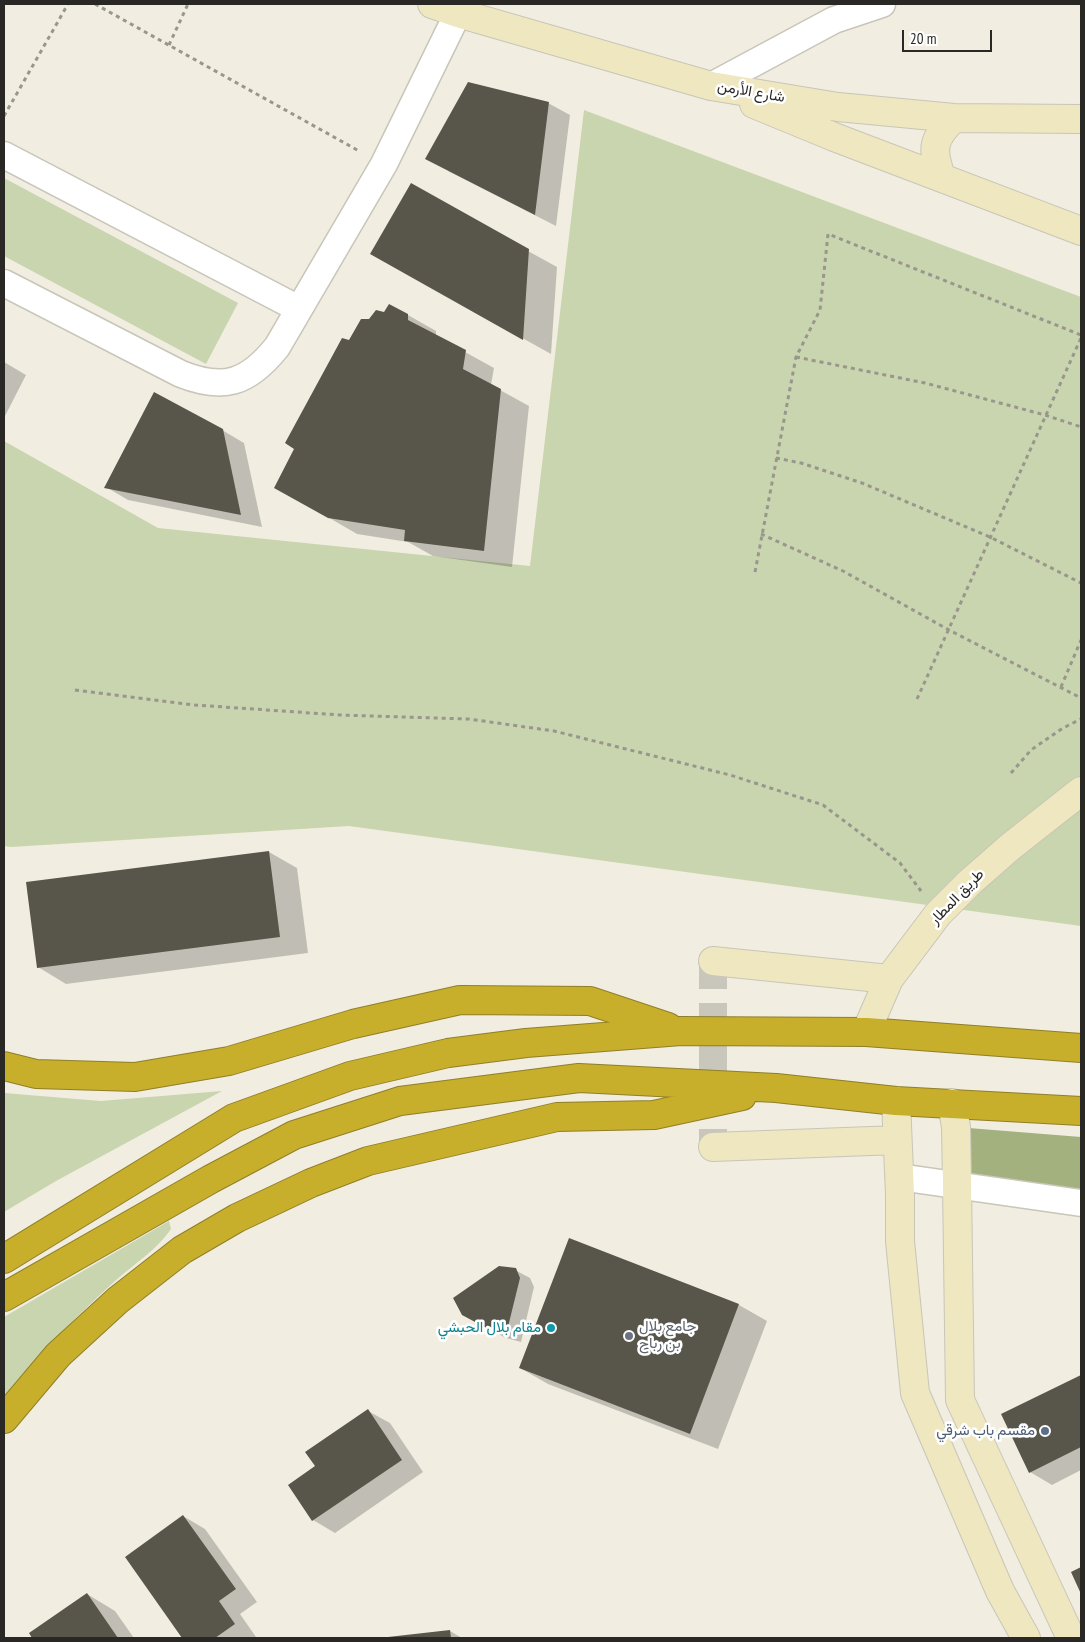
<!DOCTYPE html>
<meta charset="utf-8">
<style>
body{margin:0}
#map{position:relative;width:1085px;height:1642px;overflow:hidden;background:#f1eee1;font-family:"PT Sans Narrow",sans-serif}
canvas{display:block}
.frame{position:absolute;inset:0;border:5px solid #292824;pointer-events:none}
.scale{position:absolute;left:902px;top:30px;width:90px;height:22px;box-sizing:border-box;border:2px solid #292824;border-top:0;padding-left:6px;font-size:15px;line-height:18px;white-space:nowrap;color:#292824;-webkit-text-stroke:4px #fff;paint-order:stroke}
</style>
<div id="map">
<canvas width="1085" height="1642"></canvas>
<div class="frame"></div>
<div class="scale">20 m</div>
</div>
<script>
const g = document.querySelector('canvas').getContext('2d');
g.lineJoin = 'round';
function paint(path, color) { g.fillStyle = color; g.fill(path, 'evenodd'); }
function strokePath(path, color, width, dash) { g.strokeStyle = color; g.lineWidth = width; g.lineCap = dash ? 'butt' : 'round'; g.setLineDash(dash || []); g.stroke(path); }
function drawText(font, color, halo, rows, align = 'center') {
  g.font = font + ' "PT Sans Narrow",Vazirmatn,sans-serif'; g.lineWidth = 5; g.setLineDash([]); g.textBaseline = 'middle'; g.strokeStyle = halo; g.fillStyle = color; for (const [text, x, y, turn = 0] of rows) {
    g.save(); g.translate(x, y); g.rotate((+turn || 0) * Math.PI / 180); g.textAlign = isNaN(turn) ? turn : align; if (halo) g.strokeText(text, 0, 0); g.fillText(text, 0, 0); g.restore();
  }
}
const green = new Path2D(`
 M 584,110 L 1081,297 L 1081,926 L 349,826 L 11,847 L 4,846 L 4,441 L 158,528 L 530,566 Z
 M 4,178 L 238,303 L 206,364 L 4,256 Z
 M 222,1091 L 56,1181 L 4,1212 L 4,1093 L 101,1101 Z
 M 169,1221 L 171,1229 C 157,1250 134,1264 115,1281 C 76,1317 36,1355 4,1398 L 4,1317 Z`);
const forest = new Path2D(`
 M 956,1127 L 1081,1137 L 1081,1203 L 957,1184 Z`);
const shadow = new Path2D(`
 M 548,103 L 570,115 L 556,226 L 448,171 Z
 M 528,251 L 557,267 L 551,354 L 400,270 Z
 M 408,315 L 436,331 L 436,336 L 494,368 L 491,385 L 529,406 L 512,567 L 433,556 L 408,542 L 357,534 L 276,487 L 350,341 Z
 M 4,362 L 26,375 L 4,418 Z
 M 222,430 L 244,443 L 262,527 L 128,500 L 106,487 Z
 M 269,852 L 297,868 L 308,953 L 66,984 L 38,967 Z
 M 569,1240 L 739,1305 L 767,1321 L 718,1449 L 548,1384 L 520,1368 Z
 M 515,1270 L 530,1278 L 534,1287 L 521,1342 L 506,1338 L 478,1323 Z
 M 1081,1377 L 1081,1470 L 1052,1485 L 1030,1472 L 1002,1415 Z
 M 368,1411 L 390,1423 L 423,1472 L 335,1533 L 313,1520 L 316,1467 Z
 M 183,1516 L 205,1529 L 257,1602 L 240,1614 L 256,1637 L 254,1638 L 184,1638 L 127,1557 Z
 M 87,1594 L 115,1611 L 134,1638 L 34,1638 L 31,1633 Z
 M 450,1631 L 462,1638 L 388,1638 Z`);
const building = new Path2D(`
 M 468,82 L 549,102 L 535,215 L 425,159 Z
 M 411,183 L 529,249 L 523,340 L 370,254 Z
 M 389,304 L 408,314 L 408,320 L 466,350 L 463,369 L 501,389 L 484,551 L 404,541 L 405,530 L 328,518 L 274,488 L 294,449 L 285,443 L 342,338 L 349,340 L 361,319 L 369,319 L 376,310 L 384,312 Z
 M 154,392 L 223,429 L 241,515 L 104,488 Z
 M 269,851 L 280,937 L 37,968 L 26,882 Z
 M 569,1238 L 739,1304 L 690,1434 L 519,1368 Z
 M 499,1266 L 516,1268 L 520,1278 L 506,1335 L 490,1330 L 462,1315 L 453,1298 Z
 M 1081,1375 L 1081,1447 L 1029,1473 L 1001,1414 Z
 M 368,1409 L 402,1460 L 312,1521 L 288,1485 L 315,1466 L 305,1452 Z
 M 183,1515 L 236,1589 L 219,1601 L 235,1624 L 215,1638 L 182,1638 L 125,1557 Z
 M 1081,1567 L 1081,1594 L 1071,1572 Z
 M 87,1593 L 118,1638 L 32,1638 L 29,1633 Z
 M 450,1630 L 451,1638 L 388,1638 L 388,1637 Z`);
const secondaryTunnel = new Path2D(`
 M 713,961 L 713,1147`);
const path = new Path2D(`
 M 95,4 L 359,151
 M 169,45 L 188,4
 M 4,116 L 68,4
 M 796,357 L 925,383 L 1045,415 L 1081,427
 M 776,458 L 801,463 L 862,483 L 990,537 L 1081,583
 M 761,534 L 843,571 L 949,630 L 1081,698
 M 755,572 L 796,357 L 820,310 L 828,234 L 1081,335
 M 1061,687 L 1081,640
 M 75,690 L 195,705 L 340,715 L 469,719 L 554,731 L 730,775 L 823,805 L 900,863 L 921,891
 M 917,699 L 1081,338
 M 1011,773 L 1031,750 L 1063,728 L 1081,719`);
const minor = new Path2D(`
 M 711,86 L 834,20 L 882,4
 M 4,155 L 299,309
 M 4,283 L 181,374 C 224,391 248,383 277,347 L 384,164 L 458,13
 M 899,1177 L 1081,1203`);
const secondary = new Path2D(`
 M 432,4 L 458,13 L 711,86 L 838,107 L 954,118 L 1081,119
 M 754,104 L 834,137 L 1081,231
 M 941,176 C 931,149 933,138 954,118
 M 713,961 L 889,979
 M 866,1032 L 889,979 L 938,914 L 970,882 L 1010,847 L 1081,791
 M 896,1101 L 900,1195 L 900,1241 L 915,1393 L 1000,1591 L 1026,1638
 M 952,1103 L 956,1127 L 957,1184 L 960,1400 L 1071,1638
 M 713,1147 L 897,1140`);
const motorway = new Path2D(`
 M 4,1066 L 36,1074 L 135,1077 L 229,1061 L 353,1024 L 460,1000 L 590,1001 L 668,1027
 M 4,1259 L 234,1118 L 350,1076 L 448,1053 L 526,1043 L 681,1031 L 866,1032 L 1081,1048
 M 4,1297 L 211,1179 L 294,1135 L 400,1101 L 579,1078 L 776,1088 L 896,1101 L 1081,1111
 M 4,1419 L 58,1355 L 118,1300 L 182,1250 L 237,1218 L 311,1183 L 368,1161 L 557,1117 L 654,1115 L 742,1096`);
const markers = [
 [551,1328,5,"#0f9aa8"],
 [629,1336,5,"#6b7280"],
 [1045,1431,5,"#5c6f8a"]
];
const streetNames = [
 ["شارع الأرمن",751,92,10],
 ["طريق المطار",957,897,-46]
];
const worshipNames = [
 ["جامع بلال",639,1327],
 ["بن رباح",639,1344]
];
const cultureNames = [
 ["مقام بلال الحبشي",541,1328]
];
const serviceNames = [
 ["مقسم باب شرقي",1035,1431]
];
paint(green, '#c9d5ae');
paint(forest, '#a2b17e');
paint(shadow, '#0003');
paint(building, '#58564b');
strokePath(secondaryTunnel, '#c9c6bb', 28, [28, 14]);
strokePath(minor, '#c8c5b9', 29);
strokePath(secondary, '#c8c5b9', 30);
strokePath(motorway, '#907f29', 30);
strokePath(path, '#98968d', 3, [4, 4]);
strokePath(minor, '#fff', 26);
strokePath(secondary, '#eee7bf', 28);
strokePath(motorway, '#c7ae2b', 28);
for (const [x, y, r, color] of markers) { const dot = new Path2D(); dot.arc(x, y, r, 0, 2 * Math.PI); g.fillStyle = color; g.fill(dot); strokePath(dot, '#fff', 2); }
drawText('15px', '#292824', '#fff', streetNames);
drawText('15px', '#5b616d', '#fff', worshipNames, 'left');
drawText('15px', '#0d838f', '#fff', cultureNames, 'right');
drawText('15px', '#4e5e75', '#fff', serviceNames, 'right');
</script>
